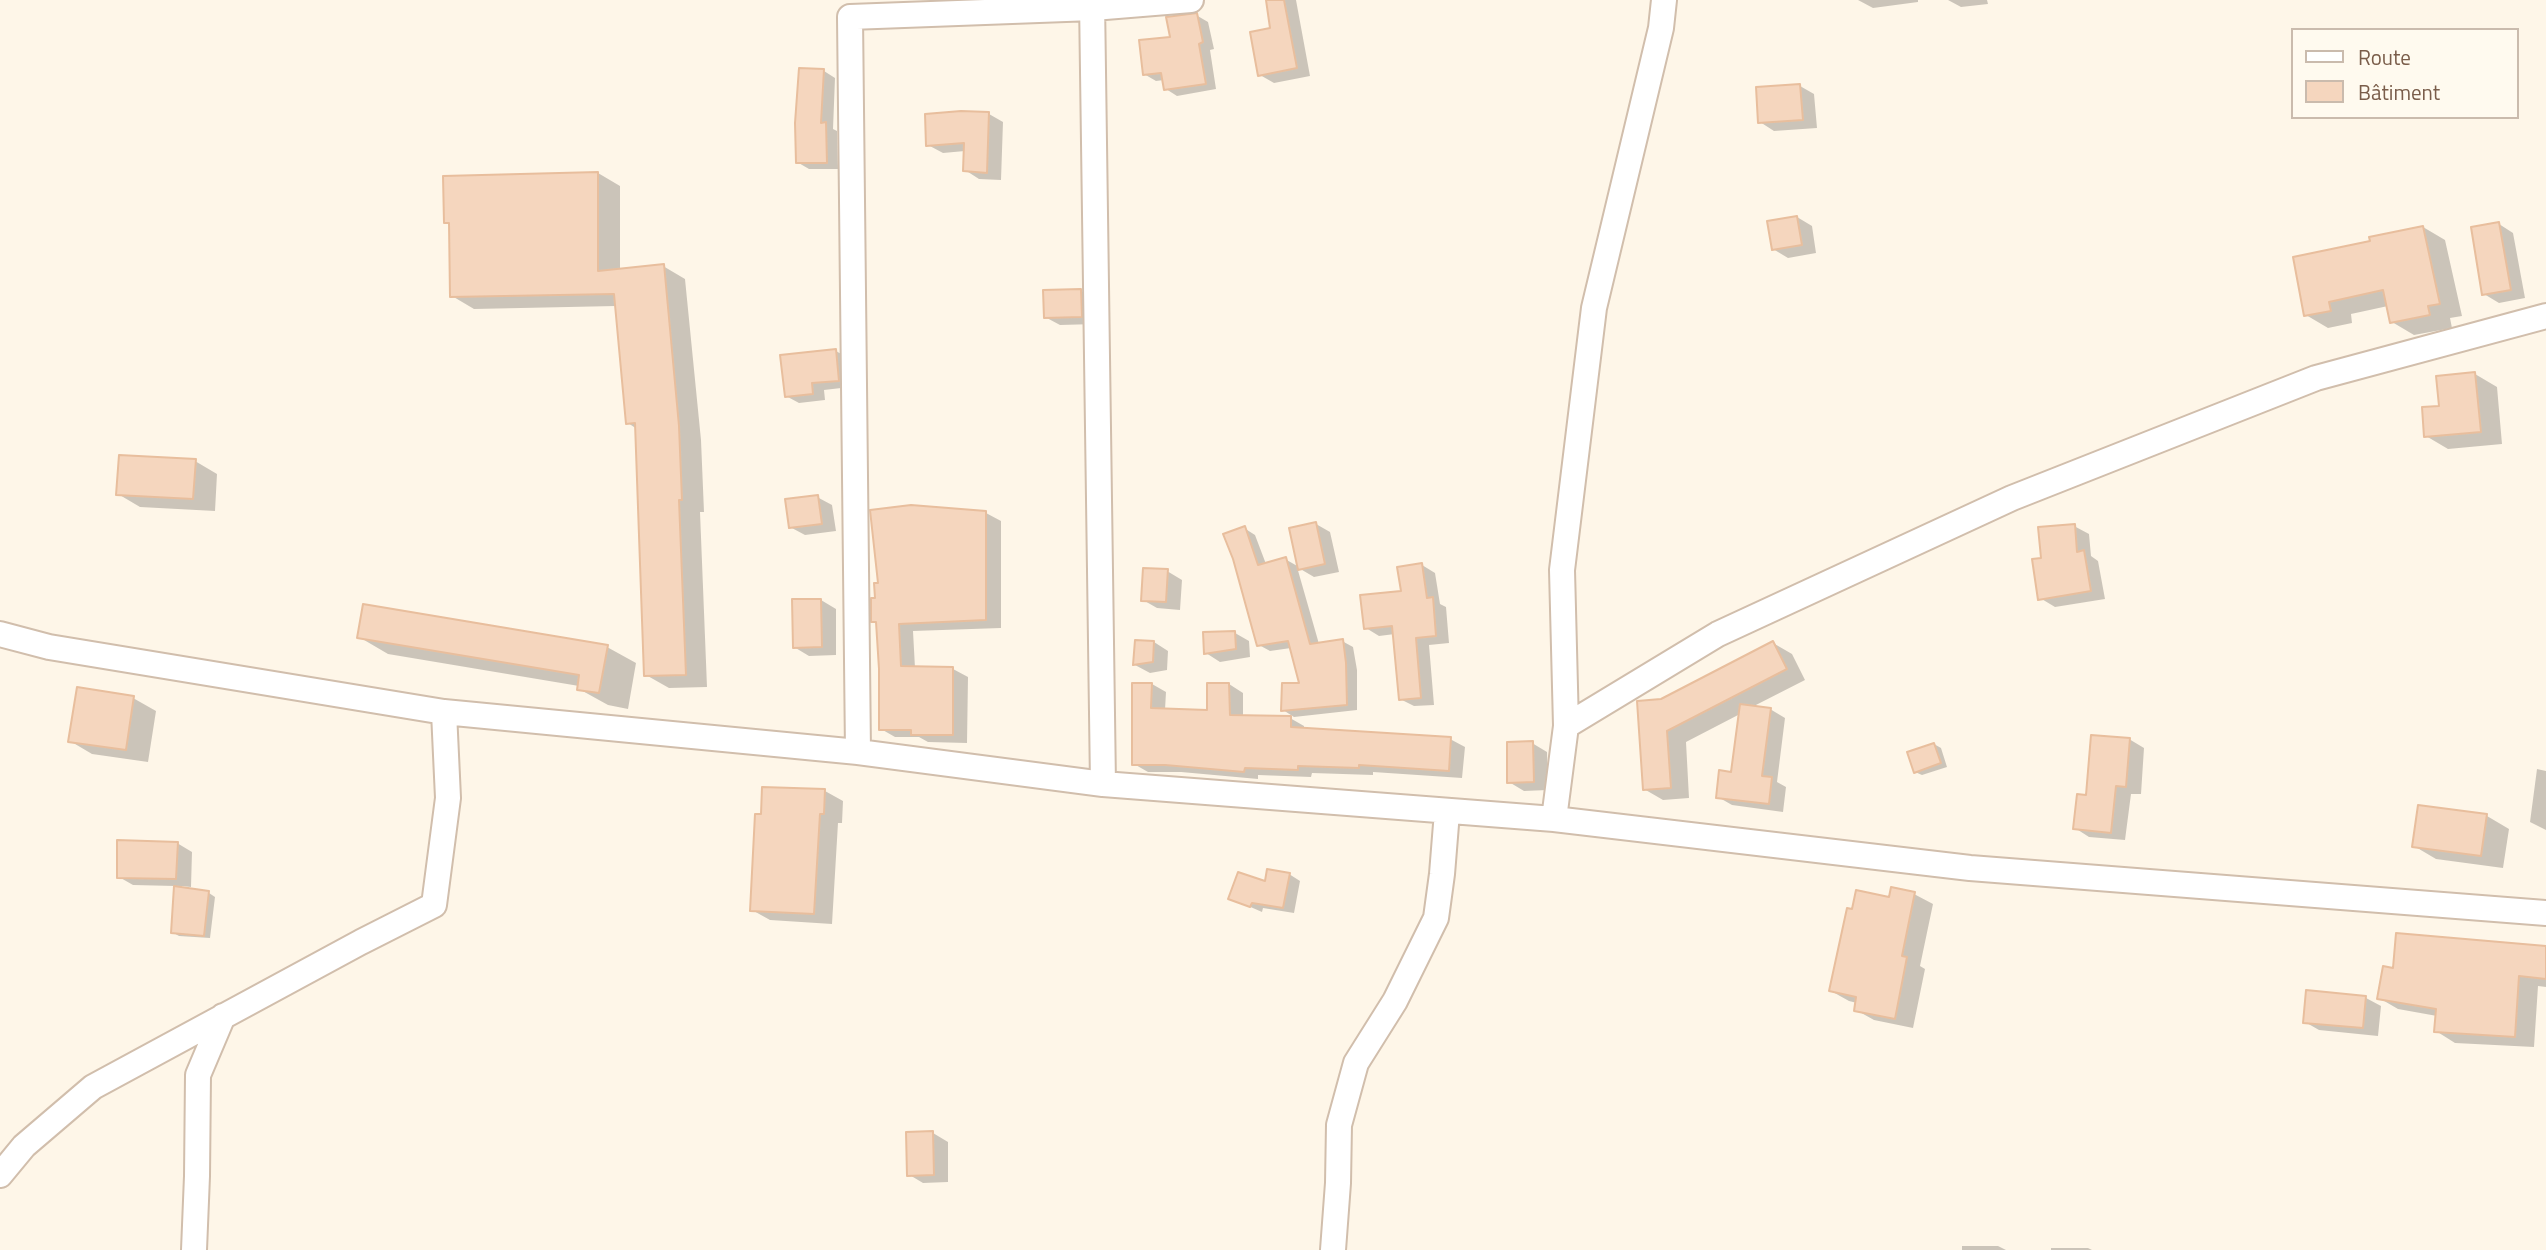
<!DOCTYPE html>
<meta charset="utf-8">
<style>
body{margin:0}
#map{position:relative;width:2546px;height:1250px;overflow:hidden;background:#fef6e8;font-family:"Titillium Web",sans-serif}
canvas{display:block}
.legend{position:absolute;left:2291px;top:28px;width:228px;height:91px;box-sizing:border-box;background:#fffaef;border:2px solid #cabbad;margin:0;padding:9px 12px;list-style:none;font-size:21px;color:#7a5d4a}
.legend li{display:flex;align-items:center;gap:14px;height:35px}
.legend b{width:35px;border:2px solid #cabbad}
</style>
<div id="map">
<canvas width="2546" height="1250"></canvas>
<ul class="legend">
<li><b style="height:9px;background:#fff"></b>Route</li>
<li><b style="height:19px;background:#f5d6be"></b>Bâtiment</li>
</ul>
</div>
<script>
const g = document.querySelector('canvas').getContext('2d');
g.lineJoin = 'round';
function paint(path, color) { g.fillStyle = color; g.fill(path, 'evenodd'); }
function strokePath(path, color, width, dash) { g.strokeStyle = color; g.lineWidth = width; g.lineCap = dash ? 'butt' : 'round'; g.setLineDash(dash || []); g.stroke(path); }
const shadow = new Path2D(`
 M 1268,0 L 1296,0 L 1310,76 L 1274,83 L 1260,75 L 1272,29 Z
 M 1858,0 L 1918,0 L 1918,2 L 1873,8 Z
 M 1948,0 L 1987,0 L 1988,4 L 1961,7 Z
 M 1196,15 L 1208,22 L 1214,49 L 1210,50 L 1216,89 L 1177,96 L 1166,89 L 1164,80 L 1156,81 L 1144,74 Z
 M 824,71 L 835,78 L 833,129 L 837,131 L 838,169 L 809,169 L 797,162 Z
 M 1800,86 L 1814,94 L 1817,128 L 1774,131 L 1760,122 Z
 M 989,114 L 1003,122 L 1001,180 L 979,179 L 965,170 L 965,151 L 943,153 L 928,145 Z
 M 598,173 L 620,186 L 620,270 L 663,266 L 685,279 L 701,440 L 704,512 L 700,512 L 707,687 L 669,688 L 646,675 L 637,429 L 628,423 L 616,306 L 474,309 L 452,296 L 451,225 L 446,222 Z
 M 1797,217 L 1812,226 L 1816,253 L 1788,258 L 1773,249 Z
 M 2499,224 L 2513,233 L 2525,298 L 2499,303 L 2484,294 Z
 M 2423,227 L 2445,240 L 2462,316 L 2450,318 L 2452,328 L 2414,335 L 2392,322 L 2388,306 L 2351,314 L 2352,323 L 2328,328 L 2306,315 L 2372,242 Z
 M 1081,291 L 1095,299 L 1096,324 L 1060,325 L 1045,317 Z
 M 836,351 L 848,358 L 850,387 L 824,390 L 825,400 L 799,403 L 786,396 Z
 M 2475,374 L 2497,387 L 2502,444 L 2448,449 L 2426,436 L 2440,408 Z
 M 195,461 L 217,474 L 215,511 L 140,507 L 118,494 Z
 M 817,497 L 832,505 L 836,531 L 805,535 L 790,527 Z
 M 986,513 L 1001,521 L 1001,628 L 913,631 L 915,668 L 953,669 L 968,677 L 967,743 L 928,742 L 919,737 L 895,737 L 881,729 L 878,624 L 873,621 L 877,599 Z
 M 1316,524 L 1330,532 L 1339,572 L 1314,577 L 1297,567 L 1319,644 L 1342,641 L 1353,647 L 1357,670 L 1357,710 L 1294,717 L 1283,710 L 1301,684 L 1291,648 L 1270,651 L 1259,645 L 1244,528 L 1255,535 L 1266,564 L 1285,559 L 1299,567 Z
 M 2074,526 L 2089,534 L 2091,556 L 2098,561 L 2105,599 L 2055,607 L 2040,598 L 2042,559 Z
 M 1422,565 L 1435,573 L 1440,604 L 1446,607 L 1449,643 L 1429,645 L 1434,705 L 1414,706 L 1400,699 L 1395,634 L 1379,636 L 1366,628 L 1403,592 Z
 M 1167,571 L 1182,580 L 1180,610 L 1157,608 L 1143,600 Z
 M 821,600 L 836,609 L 836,655 L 809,656 L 794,647 Z
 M 1235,633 L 1249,641 L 1250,657 L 1220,662 L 1206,653 Z
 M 359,637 L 607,647 L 636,663 L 628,709 L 608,705 L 579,689 L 579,686 L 388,654 Z
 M 1154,642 L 1168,651 L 1167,670 L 1150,673 L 1135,665 Z
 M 1773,643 L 1792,654 L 1805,680 L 1752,707 L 1770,709 L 1785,718 L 1777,782 L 1786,787 L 1783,812 L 1732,805 L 1718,797 L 1733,774 L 1740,714 L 1686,742 L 1689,798 L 1663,800 L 1644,789 L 1661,701 Z
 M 1152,684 L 1166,692 L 1165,710 L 1209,711 L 1229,684 L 1243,693 L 1243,717 L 1290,718 L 1304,726 L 1304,729 L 1450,739 L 1465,747 L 1462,778 L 1373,772 L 1373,775 L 1312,773 L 1311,777 L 1258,775 L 1258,779 L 1181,772 L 1148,772 L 1134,764 Z
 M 133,698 L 156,711 L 148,762 L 92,754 L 70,741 Z
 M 2129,739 L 2144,748 L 2141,794 L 2131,794 L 2125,840 L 2089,837 L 2075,828 L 2088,797 Z
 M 1532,743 L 1547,752 L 1548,790 L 1524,791 L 1509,782 Z
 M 1934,744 L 1941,748 L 1947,767 L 1922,775 L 1915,772 Z
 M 2537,769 L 2546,771 L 2546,830 L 2530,822 Z
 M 825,791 L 843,801 L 842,823 L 838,823 L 832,924 L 770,920 L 752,910 Z
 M 2487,816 L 2509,829 L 2503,868 L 2436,859 L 2414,846 Z
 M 177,843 L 192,852 L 191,887 L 181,886 L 181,889 L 209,893 L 215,897 L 210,938 L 179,936 L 172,932 L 175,886 L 133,885 L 119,877 Z
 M 1289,874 L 1300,881 L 1294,913 L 1263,908 L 1262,912 L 1230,898 Z
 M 1914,894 L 1933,904 L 1920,966 L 1925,969 L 1913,1028 L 1874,1020 L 1856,1010 L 1857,1003 L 1849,1001 L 1831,991 L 1891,899 Z
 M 2546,948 L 2546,987 L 2538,986 L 2534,1047 L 2455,1043 L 2436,1031 L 2437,1016 L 2398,1009 L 2379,998 L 2394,970 Z
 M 2307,992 L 2366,998 L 2381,1006 L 2378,1036 L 2319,1030 L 2305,1022 Z
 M 933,1133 L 948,1142 L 948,1182 L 923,1183 L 908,1174 Z
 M 1962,1246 L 1998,1246 L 2006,1250 L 1962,1250 Z
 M 2051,1248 L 2088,1248 L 2092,1250 L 2051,1250 Z`);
const building = new Path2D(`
 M 1266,0 L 1284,0 L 1297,68 L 1258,76 L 1250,32 L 1270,28 Z
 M 1197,13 L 1203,42 L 1199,44 L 1206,84 L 1164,90 L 1161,73 L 1143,75 L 1139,40 L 1170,37 L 1166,17 Z
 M 799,68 L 824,69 L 821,123 L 826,122 L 827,163 L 796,163 L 795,123 Z
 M 1800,84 L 1803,120 L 1758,123 L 1756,87 Z
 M 961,111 L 989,112 L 987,173 L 963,171 L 964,143 L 926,146 L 925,114 Z
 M 598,172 L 598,271 L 664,264 L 679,426 L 682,500 L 679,500 L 686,675 L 644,676 L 635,423 L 626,424 L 614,294 L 450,297 L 449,223 L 444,223 L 443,176 Z
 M 1797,216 L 1802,245 L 1772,250 L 1767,221 Z
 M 2499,222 L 2511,290 L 2482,295 L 2471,227 Z
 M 2423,226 L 2440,304 L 2428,306 L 2430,315 L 2390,323 L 2383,290 L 2329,302 L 2331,311 L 2304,316 L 2293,257 L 2370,241 L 2369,237 Z
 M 1081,289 L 1082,317 L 1044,318 L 1043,290 Z
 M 836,349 L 839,381 L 812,383 L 813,394 L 785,397 L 780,355 Z
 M 2475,372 L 2481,432 L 2424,437 L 2422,407 L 2439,406 L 2436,376 Z
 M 119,455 L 196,459 L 193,499 L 116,495 Z
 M 818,495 L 822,524 L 789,528 L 785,499 Z
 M 911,505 L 986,511 L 986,620 L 899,624 L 901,666 L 953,667 L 953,735 L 911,735 L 911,730 L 879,730 L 879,669 L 876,622 L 871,622 L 871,598 L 875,598 L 874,583 L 878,583 L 870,510 Z
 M 1316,522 L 1325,564 L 1298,570 L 1289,528 Z
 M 2075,524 L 2077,552 L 2084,550 L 2091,591 L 2038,600 L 2032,559 L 2041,558 L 2038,527 Z
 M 1245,526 L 1258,565 L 1286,557 L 1310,644 L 1343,639 L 1346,663 L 1347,705 L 1281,711 L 1282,683 L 1299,683 L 1288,641 L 1257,646 L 1233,559 L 1223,534 Z
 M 1422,563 L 1427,598 L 1433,597 L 1436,636 L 1416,638 L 1421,698 L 1399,700 L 1392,626 L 1364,629 L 1360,595 L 1401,591 L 1397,567 Z
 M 1143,568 L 1168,569 L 1166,602 L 1141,601 Z
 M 792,599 L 821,599 L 822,647 L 793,648 Z
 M 363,604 L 608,645 L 599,693 L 577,690 L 579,675 L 357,638 Z
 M 1235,631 L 1236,649 L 1204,654 L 1203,632 Z
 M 1135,640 L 1154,641 L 1153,662 L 1133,665 Z
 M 1773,641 L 1787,669 L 1667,731 L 1671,788 L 1643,790 L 1637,701 L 1661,699 Z
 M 1132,683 L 1152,683 L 1151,708 L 1207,710 L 1207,683 L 1229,683 L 1230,715 L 1291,716 L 1291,727 L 1451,737 L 1449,771 L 1359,765 L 1359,768 L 1298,766 L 1298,770 L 1245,768 L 1244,772 L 1165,765 L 1132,765 Z
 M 77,687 L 134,696 L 126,750 L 68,742 Z
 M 1740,704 L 1771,708 L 1762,776 L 1772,777 L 1769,804 L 1716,798 L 1719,770 L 1731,772 Z
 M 2091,735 L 2130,738 L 2126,787 L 2116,786 L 2111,833 L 2073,829 L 2077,794 L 2086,795 Z
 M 1533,741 L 1534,782 L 1507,783 L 1507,742 Z
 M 1934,743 L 1941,763 L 1914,773 L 1907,752 Z
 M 762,787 L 825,789 L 824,814 L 820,814 L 814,914 L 750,911 L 755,814 L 761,814 Z
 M 2418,805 L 2487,814 L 2481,856 L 2412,847 Z
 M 117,840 L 178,842 L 176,879 L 117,878 Z
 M 1267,869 L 1290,873 L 1283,908 L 1252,903 L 1250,907 L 1228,899 L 1238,872 L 1265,881 Z
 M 174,886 L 209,891 L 204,936 L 171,933 Z
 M 1891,887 L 1915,892 L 1902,956 L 1907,957 L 1895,1019 L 1854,1011 L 1856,997 L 1829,991 L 1847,908 L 1852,909 L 1856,890 L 1889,897 Z
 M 2396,933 L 2546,946 L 2546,979 L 2519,976 L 2515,1037 L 2434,1032 L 2436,1009 L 2377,999 L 2383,966 L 2393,968 Z
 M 2306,990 L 2366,996 L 2363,1028 L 2303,1023 Z
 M 933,1131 L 934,1175 L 907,1176 L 906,1132 Z`);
const minor = new Path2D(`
 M 1092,0 L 1103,784
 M 0,634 L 49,647 L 444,712 L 858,752 L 1103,784 L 1554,819 L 1970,868 L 2546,913
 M 1566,726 L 1718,634 L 2012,498 L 2316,378 L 2546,316
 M 858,752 L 850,17 L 1093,8 L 1191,0
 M 1554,819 L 1566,726 L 1562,570 L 1594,308 L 1661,28 L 1664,0
 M 0,1175 L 24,1146 L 93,1087 L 361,942 L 434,905 L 448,798 L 444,712
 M 194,1250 L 197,1176 L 198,1075 L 223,1016
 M 1333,1250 L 1338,1183 L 1339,1125 L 1356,1063 L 1395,1001 L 1436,918 L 1442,874 L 1447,812`);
paint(shadow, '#0003');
paint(building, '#f5d6be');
strokePath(building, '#e8be9d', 2);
strokePath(minor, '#d1beac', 28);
strokePath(minor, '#fff', 24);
</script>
